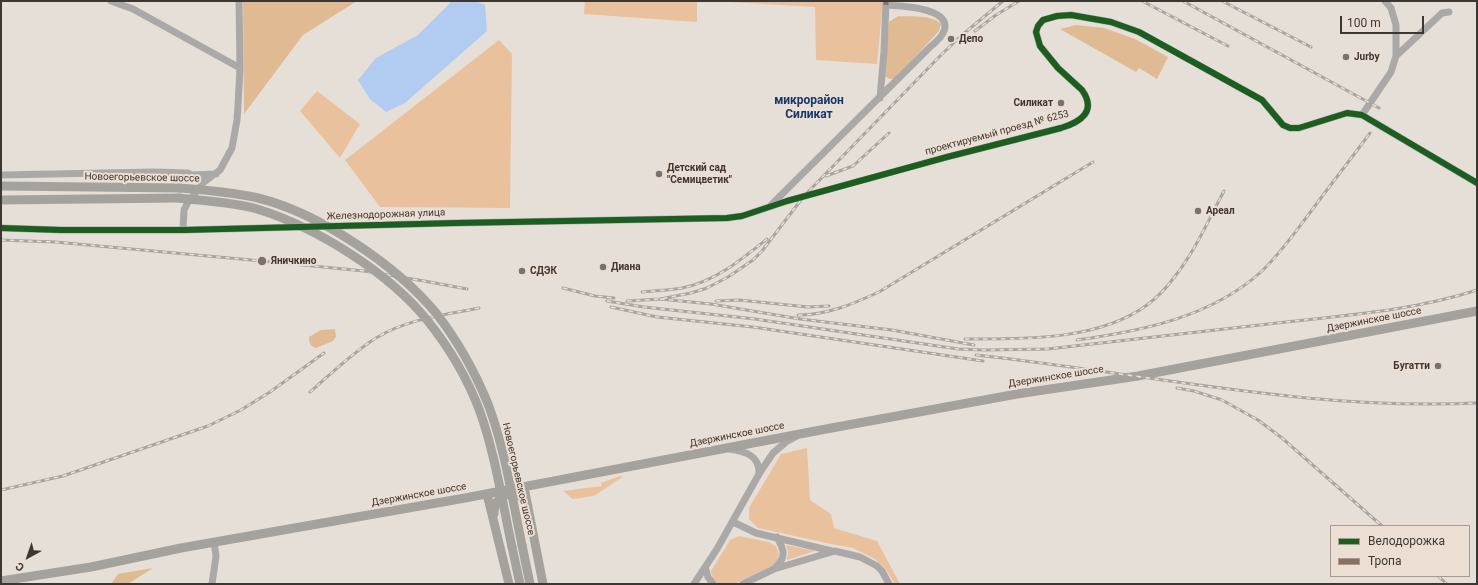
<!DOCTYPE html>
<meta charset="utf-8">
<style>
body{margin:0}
#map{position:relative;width:1478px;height:585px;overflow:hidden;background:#e6dfd8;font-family:Roboto,sans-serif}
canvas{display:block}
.frame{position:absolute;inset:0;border:2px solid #3c3732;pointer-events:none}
.legend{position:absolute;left:1330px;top:525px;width:140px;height:52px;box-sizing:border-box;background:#ecded2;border:1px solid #a69b92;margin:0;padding:5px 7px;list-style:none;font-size:12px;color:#3c3732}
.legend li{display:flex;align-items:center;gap:8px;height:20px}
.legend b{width:20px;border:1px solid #a69b92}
.north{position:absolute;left:8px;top:537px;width:40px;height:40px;-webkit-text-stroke:3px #ecded2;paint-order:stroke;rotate:220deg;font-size:11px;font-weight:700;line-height:16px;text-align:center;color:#3c3732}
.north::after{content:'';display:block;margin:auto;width:14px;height:18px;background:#3c3732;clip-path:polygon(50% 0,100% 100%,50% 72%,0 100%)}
.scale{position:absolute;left:1340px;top:16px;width:84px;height:18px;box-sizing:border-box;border:2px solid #3c3732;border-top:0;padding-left:5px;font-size:12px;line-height:14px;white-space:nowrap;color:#3c3732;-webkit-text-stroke:3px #ecded2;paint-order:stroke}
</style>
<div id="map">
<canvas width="1478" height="585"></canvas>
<div class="frame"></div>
<ul class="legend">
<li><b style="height:5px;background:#1b5e20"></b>Велодорожка</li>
<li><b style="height:5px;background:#8d6e63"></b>Тропа</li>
</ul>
<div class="north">С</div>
<div class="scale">100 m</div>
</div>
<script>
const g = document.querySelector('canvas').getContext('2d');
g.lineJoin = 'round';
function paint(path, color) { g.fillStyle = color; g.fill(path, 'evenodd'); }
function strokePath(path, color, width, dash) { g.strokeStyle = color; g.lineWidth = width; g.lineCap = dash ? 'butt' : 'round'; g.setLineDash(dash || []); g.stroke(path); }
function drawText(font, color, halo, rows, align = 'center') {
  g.font = font + ' Roboto,sans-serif'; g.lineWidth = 4; g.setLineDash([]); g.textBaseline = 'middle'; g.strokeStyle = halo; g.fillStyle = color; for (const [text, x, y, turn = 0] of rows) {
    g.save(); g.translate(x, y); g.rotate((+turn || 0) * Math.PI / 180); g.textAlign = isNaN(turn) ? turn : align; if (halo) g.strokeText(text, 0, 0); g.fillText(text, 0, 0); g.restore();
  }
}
const green = new Path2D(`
 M 585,1 L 697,1 L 697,22 L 584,14 Z
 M 712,1 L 883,1 L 877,64 L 816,60 L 815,7 Z
 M 499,40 L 512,54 L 510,208 L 380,207 L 345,160 Z
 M 317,91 L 360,124 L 340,158 L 300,111 Z
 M 807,448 L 810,500 L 831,514 L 834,528 L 877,541 L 900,584 L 895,584 L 885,568 L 875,559 L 853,548 L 831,544 L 758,528 L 749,519 L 749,508 L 781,454 Z
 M 623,475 L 621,478 L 594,496 L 573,499 L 563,491 L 602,486 L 601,483 Z
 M 739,536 L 768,542 L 776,546 L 779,555 L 776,564 L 734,584 L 718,584 L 713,579 L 711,571 L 730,540 Z
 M 786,545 L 815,551 L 787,560 L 788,553 Z`);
const forest = new Path2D(`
 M 243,1 L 357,1 L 303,35 L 244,114 Z
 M 898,16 C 910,17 932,14 941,24 L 939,31 L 894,79 L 890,79 L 884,76 L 889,22 Z
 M 1076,25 L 1104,28 L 1135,39 L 1168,57 L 1157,79 L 1139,68 L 1136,72 L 1060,29 Z
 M 335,329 L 336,337 L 333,341 L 316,348 C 310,346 309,343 309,337 L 321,330 Z
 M 153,568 L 128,584 L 111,584 L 118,574 Z`);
const water = new Path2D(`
 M 452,1 L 475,1 L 485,5 L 487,31 L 405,103 L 386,112 L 370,99 L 358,80 L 376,58 L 418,35 Z`);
const minor = new Path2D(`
 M 111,1 L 133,9 L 240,68
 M 1396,56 L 1442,13 L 1449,12
 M 880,98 L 884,52 L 886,2
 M 1362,115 L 1391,72 L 1396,56 L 1396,25 L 1391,8 L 1385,1
 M 1,175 L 154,172 L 188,173 L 204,182
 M 192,175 L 216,174
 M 771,205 L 930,47 C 935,43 942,37 944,31 C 953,7 898,6 886,5
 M 1,228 L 61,230 L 183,230 L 456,223 L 727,218 L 742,216 L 787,201 L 947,157 L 1061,128 C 1081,122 1097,111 1082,90 L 1058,68 L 1040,46 L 1036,32 L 1038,26 L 1043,20 L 1057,16 L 1071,15 L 1111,22 L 1139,32 L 1262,100 L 1283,125 L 1290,128 L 1299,128 L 1347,113 L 1362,115 L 1477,183
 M 183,230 L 184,210 L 188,202 L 204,182 L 220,170 L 232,148 L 237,120 L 238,105 L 240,68 L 239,1
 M 729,449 C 744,451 760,455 759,474
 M 733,522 L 756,533 L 832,551
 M 705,567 L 708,577 L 713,584
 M 775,568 C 787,557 784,550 777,537
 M 212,584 L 216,556 L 214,542
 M 694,584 L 717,549 L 759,474 L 773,453 L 786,442 L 797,436
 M 743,584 L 774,569 L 835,551 L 860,557 L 877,566 L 882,571 L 889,584`);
const major = new Path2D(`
 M 1,186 L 180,188
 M 1,200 L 179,198
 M 524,487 L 543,584
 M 487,494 L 509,584
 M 494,514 C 493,492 521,486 526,506
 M 522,545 L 530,584
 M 512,547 L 520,584
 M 1,581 L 91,567 L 181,548 L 465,498 L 826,429 L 1017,394 L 1138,376 L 1477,311`);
const rail = new Path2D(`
 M 1142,1 L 1228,46
 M 1183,1 L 1379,108
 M 1222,1 L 1311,47
 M 975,31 L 996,15 L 1019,1
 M 826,176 L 853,166 L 889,133
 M 1,240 L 55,242 L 262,261 L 364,271 L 424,281 L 467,289
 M 563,288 L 595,296 L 614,298
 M 642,292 C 655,291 669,290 682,288 C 715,282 742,259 767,239
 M 660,299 L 711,304 L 800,319 L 892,330 L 974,345
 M 607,301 L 644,307 L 755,319 L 958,349 L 984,350 L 1048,349 C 1127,340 1207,331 1286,322 C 1350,315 1416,310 1477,290
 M 627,301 L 660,299 L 691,293 L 707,288 L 728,277 L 753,260 L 762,251 L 804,196 L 941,55 L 962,35 L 1003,1
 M 716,301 L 739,300 L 808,307 L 829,306
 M 611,307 L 657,317 L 753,327 L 983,361
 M 798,315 C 827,315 853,304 879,292 L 1093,162
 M 965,339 C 1023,339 1098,341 1147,305 C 1158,297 1168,286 1176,275 C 1196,249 1209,219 1224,191
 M 1077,340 C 1142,331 1212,317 1262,271 C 1281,253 1296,231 1312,210 C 1331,184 1351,159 1370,133
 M 976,355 C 1143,373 1308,411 1477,403
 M 1177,388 L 1194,391 L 1222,400 L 1258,420 L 1282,438 L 1382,526
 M 310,392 C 331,374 352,353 376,338 C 407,319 444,315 479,308
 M 1,490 L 63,476 L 208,426 L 241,410 L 270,392 L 324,353
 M 1438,576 L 1447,584`);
const majorBridge = new Path2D(`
 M 180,188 C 206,190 232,192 258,198 C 319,213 396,265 436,313 C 457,340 475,372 488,404 C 505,449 512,498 522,545
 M 179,198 C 205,201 232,202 257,209 C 316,227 388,272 427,320 C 448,346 467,378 479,409 C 495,453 502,501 512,547`);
const quiet = new Path2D(`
 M 886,1 L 886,5`);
const cycleway = new Path2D(`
 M 1,228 L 61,230 L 183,230 L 456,223 L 727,218 L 742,216 L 787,201 L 947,157 L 1061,128 C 1081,122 1097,111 1082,90 L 1058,68 L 1040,46 L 1036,32 L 1038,26 L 1043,20 L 1057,16 L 1071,15 L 1111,22 L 1139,32 L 1262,100 L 1283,125 L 1290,128 L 1299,128 L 1347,113 L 1362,115 L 1477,183`);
const markers = [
 [951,39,4,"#78726c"],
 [1346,57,4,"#78726c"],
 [1061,103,4,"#78726c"],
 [659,174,4,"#78726c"],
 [1198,211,4,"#78726c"],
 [262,261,5,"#78726c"],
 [603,267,4,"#78726c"],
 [522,271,4,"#78726c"],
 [1438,366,4,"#78726c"]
];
const poiNames = [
 ["Депо",959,39],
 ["Jurby",1354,57],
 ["Силикат",1053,103,"right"],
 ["Детский сад",667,168],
 ["\"Семицветик\"",667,180],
 ["Ареал",1206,211],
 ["Яничкино",271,261],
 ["Диана",611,267],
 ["СДЭК",530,271],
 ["Бугатти",1430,366,"right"]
];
const streetNames = [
 ["проектируемый проезд № 6253",997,133,-15],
 ["Новоегорьевское шоссе",142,178,1],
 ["Железнодорожная улица",386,215,-2],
 ["Дзержинское шоссе",1374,320,-11],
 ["Дзержинское шоссе",1056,377,-9],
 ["Дзержинское шоссе",737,435,-11],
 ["Новоегорьевское шоссе",518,479,77],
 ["Дзержинское шоссе",419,495,-10]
];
const quarterNames = [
 ["микрорайон",809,101],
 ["Силикат",809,115]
];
paint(green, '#e9c29d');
paint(forest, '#e0ba93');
paint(water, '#b2cbf0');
strokePath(minor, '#aba9a7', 7);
strokePath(major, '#a5a29e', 9);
strokePath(rail, '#a8a4a1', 3);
strokePath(rail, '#ecded2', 1.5, [4.5]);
strokePath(majorBridge, '#a5a29e', 9);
strokePath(quiet, '#8d6e63', 5, [10, 5]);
strokePath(cycleway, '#1b5e20', 6);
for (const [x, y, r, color] of markers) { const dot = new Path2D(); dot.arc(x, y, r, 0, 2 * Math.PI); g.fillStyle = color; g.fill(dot); strokePath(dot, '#ecded2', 1.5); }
drawText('bold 10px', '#3c3732', '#ecded2', poiNames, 'left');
drawText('10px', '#3c3732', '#ecded2', streetNames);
drawText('bold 12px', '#12386c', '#ecded2', quarterNames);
</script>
